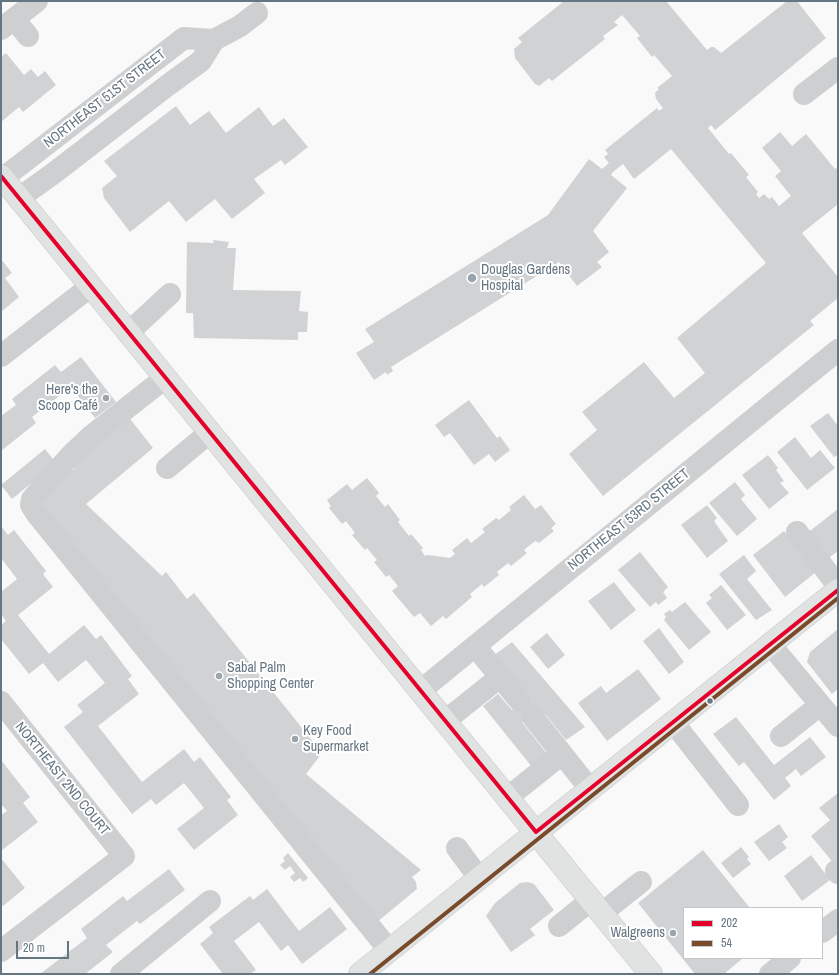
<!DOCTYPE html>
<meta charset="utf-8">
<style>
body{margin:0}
#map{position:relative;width:839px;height:975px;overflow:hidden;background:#f9f9f9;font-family:"Archivo Narrow",sans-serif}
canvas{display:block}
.frame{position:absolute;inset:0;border:2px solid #657683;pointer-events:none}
.legend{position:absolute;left:683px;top:907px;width:140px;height:52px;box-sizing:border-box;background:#fff;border:1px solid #c1c8cd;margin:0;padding:5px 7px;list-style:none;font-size:12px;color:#657683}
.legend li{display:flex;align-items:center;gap:8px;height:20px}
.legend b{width:20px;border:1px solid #c1c8cd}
.scale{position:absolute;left:16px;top:941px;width:53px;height:18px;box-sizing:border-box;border:2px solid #657683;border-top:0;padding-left:5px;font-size:12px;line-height:14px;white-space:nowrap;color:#657683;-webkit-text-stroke:3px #fff;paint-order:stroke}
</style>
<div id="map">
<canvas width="839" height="975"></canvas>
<div class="frame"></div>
<ul class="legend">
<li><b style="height:5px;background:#e4002b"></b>202</li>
<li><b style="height:5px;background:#7a4b2a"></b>54</li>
</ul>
<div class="scale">20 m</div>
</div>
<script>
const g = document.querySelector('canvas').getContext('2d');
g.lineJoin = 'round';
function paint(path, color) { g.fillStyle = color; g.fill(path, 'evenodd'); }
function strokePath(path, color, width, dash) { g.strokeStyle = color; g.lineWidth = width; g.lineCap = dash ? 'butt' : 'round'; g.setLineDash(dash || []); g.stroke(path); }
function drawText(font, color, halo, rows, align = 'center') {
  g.font = font + ' "Archivo Narrow",sans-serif'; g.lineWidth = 4; g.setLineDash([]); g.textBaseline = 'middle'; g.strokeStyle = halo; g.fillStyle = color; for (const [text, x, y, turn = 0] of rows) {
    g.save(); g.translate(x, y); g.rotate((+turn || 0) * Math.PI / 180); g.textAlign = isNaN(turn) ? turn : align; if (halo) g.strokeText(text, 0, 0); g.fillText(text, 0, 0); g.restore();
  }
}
const building = new Path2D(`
 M 564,1 L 666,1 L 707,50 L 711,47 L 714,47 L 721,53 L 787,1 L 797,1 L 826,38 L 715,130 L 711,125 L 708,128 L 729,154 L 731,153 L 749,175 L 746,177 L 758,192 L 756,194 L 759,198 L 764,194 L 769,199 L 772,197 L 779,206 L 791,196 L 775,176 L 781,171 L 762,148 L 780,132 L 792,146 L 806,134 L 835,169 L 838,167 L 838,206 L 837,205 L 802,233 L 838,277 L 838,298 L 810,321 L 814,325 L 603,496 L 569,454 L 597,430 L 582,412 L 644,362 L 674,398 L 705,373 L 677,338 L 766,263 L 671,149 L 634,179 L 623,164 L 613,172 L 611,175 L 627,188 L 593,231 L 609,252 L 597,262 L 602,267 L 577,286 L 559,262 L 391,367 L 393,371 L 387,375 L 386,372 L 374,380 L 356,353 L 374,342 L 365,329 L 548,215 L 589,159 L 602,169 L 609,163 L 604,157 L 608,154 L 605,150 L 657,108 L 659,111 L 663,108 L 656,99 L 655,93 L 659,89 L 657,88 L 672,76 L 654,55 L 652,57 L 637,38 L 640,36 L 622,15 L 614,22 L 618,25 L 603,36 L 605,39 L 552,81 L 549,78 L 539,86 L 535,84 L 515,58 L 514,49 L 522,42 L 518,38 Z
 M 6,53 L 24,75 L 31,69 L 38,77 L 45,71 L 56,85 L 23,112 L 19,107 L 1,122 L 1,57 Z
 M 176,106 L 190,125 L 209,111 L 226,133 L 259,107 L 273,126 L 284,118 L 308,147 L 285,165 L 281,160 L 254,179 L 265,193 L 232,219 L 215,199 L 186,222 L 169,201 L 130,232 L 104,198 L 102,188 L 117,176 L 104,161 Z
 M 213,240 L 229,242 L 227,248 L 236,248 L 233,290 L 301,291 L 299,311 L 308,312 L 307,332 L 298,332 L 298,340 L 194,338 L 193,313 L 186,313 L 187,242 L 214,243 Z
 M 1,259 L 12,273 L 5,278 L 19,297 L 1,312 Z
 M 81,357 L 116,402 L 95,418 L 71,387 L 32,417 L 36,423 L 1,451 L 1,416 L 16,405 L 12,399 L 55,365 L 61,372 Z
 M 469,400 L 497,438 L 500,436 L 510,450 L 495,462 L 489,454 L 474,465 L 450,433 L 444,437 L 435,425 Z
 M 828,413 L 838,426 L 838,455 L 834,457 L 810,426 Z
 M 127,415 L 153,448 L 86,504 L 162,576 L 166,572 L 187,599 L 194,593 L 322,753 L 306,774 L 421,870 L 412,877 L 416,882 L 417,889 L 377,922 L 40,506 L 41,496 L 75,468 L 70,463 Z
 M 795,437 L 811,458 L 820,450 L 835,468 L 807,490 L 777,452 Z
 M 45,449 L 56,463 L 12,499 L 1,485 Z
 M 768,455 L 778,468 L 776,470 L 784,481 L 780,483 L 789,493 L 769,509 L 742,475 Z
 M 367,478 L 379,493 L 376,496 L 385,507 L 388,504 L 400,520 L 398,522 L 409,536 L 411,534 L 423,548 L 421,550 L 425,556 L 428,555 L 450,558 L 455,554 L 452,550 L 467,538 L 471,543 L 485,532 L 482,529 L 496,518 L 499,520 L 511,510 L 509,507 L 524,495 L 535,509 L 541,505 L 556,524 L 551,528 L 554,531 L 539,543 L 535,541 L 524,550 L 527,553 L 511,566 L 508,563 L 497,572 L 499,575 L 484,587 L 482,584 L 470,594 L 472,597 L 446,619 L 443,616 L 431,626 L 420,613 L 414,617 L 392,591 L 398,586 L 389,575 L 386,577 L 374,562 L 377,560 L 367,548 L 365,550 L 352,535 L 355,533 L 346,521 L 342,524 L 329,508 L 331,506 L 327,500 L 347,484 L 352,490 Z
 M 735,482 L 745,495 L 741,499 L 757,519 L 737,536 L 709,503 Z
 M 707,505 L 717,518 L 714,521 L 728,541 L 707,558 L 681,525 Z
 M 838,509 L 838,551 L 826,560 L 806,534 Z
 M 1,526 L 8,535 L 14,530 L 46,571 L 43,574 L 53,587 L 18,615 L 49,654 L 84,625 L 96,639 L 101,635 L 132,676 L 128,679 L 139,694 L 98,726 L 142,782 L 184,749 L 194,762 L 200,757 L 231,797 L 227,800 L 238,815 L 194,850 L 177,829 L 204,808 L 184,783 L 156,805 L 151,799 L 132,814 L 64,727 L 83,712 L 77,705 L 105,683 L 86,660 L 58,682 L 43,663 L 29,674 L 1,639 L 1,625 L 6,621 L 1,614 L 1,592 L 17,579 L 1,558 Z
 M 784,531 L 816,572 L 785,597 L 753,555 Z
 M 640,552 L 668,587 L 663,592 L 667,598 L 658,605 L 656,602 L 650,607 L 618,570 Z
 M 744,555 L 756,571 L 747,579 L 772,610 L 756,620 L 719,574 Z
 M 614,582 L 636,610 L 611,630 L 588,601 Z
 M 721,585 L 746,615 L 727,630 L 706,603 L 712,598 L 709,595 Z
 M 685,602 L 711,632 L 689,650 L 664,620 L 666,617 L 664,614 L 670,610 L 672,612 Z
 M 659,628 L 684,662 L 669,674 L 643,641 Z
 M 838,629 L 838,689 L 832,694 L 807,662 L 810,652 Z
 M 547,633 L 565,655 L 548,669 L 530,647 Z
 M 512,642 L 585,727 L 566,740 L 545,714 L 539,718 L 534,714 L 522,722 L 548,755 L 532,767 L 483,706 L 498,694 L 512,710 L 523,698 L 489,659 Z
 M 638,669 L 661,699 L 607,741 L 578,703 L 601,686 L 606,693 Z
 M 736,717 L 774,765 L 810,737 L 826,757 L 801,776 L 796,769 L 785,778 L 791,786 L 774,800 L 744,762 L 739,766 L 713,734 Z
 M 1,760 L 30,797 L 23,803 L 38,822 L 1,851 L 1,815 L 7,811 L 1,804 Z
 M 838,793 L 838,862 L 835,865 L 811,836 L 830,820 L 819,808 Z
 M 779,824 L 788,837 L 782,842 L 787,848 L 769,861 L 754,842 Z
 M 741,847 L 749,857 L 747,859 L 751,864 L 733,878 L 721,863 Z
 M 703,850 L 750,908 L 684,908 L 684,958 L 743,958 L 724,974 L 695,974 L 638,903 Z
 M 288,853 L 308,878 L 303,882 L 300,878 L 294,882 L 290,877 L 295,873 L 290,866 L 285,870 L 280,865 L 285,861 L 283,858 Z
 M 811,855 L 830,880 L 802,901 L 784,876 Z
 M 1,858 L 25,888 L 3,906 L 1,903 Z
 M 169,869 L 185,890 L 140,924 L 137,921 L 106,945 L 113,952 L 85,974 L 40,974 L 87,938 L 81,929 L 123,896 L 127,901 Z
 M 528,882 L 534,884 L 554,910 L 530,929 L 535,935 L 511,952 L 486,916 L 495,903 L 520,883 Z
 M 267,889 L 299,931 L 330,907 L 347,929 L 302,964 L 288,945 L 281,951 L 259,922 L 234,941 L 256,970 L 250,974 L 223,974 L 200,944 L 213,933 L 209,927 L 250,896 L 253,900 Z`);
const minor = new Path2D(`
 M 14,19 L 28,36
 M 1,29 L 37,1
 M 804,94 L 838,68
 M 3,178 L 184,38 L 214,40
 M 19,198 L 54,173 L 168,85 L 201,61 L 214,40 L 240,26 L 257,13
 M 128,333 L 170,294
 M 1,356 L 91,286
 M 165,378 L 90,437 L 70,456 L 32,499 L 31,505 L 36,513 L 389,950
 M 167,468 L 209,433
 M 797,532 L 838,586
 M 770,644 L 838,726
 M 475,646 L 519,700
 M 420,691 L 838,350
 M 1,702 L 124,856 L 1,951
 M 532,716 L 590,789
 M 445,721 L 500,677
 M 673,722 L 738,805
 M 781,736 L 820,705
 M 507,798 L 562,754
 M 457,848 L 479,878
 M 836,871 L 838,873
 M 602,913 L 641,882
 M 559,926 L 591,900
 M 822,932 L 838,920
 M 121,974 L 210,901
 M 770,974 L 790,958`);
const major = new Path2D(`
 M 1,176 L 651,974
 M 360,974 L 838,590`);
const bus1 = new Path2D(`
 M 1,176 L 536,832 L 838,590`);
const bus2 = new Path2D(`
 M 370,974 L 838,598`);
const markers = [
 [472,278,5,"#99a4ac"],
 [106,398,4,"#99a4ac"],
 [219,676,4,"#99a4ac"],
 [710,701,3.5,"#657683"],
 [295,739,4,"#99a4ac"],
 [673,933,4,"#99a4ac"]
];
const streetNames = [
 ["NORTHEAST 51ST STREET",105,99,-38],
 ["NORTHEAST 53RD STREET",629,520,-39],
 ["NORTHEAST 2ND COURT",62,779,51]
];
const poiNames = [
 ["Douglas Gardens",481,270],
 ["Hospital",481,286],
 ["Here's the",98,390,"right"],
 ["Scoop Café",98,406,"right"],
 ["Sabal Palm",227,668],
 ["Shopping Center",227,684],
 ["Key Food",303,731],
 ["Supermarket",303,747],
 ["Walgreens",665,933,"right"]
];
paint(building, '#d0d2d3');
strokePath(major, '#d5d6d7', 24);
strokePath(minor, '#cecfd0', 22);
strokePath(major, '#e1e2e2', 22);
strokePath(bus1, '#e4002b', 4);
strokePath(bus2, '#7a4b2a', 4);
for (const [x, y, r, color] of markers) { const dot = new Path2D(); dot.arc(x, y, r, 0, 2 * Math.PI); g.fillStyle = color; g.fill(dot); strokePath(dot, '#fff', 1.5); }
drawText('14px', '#657683', '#fff', streetNames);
drawText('14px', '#657683', '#fff', poiNames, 'left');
</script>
